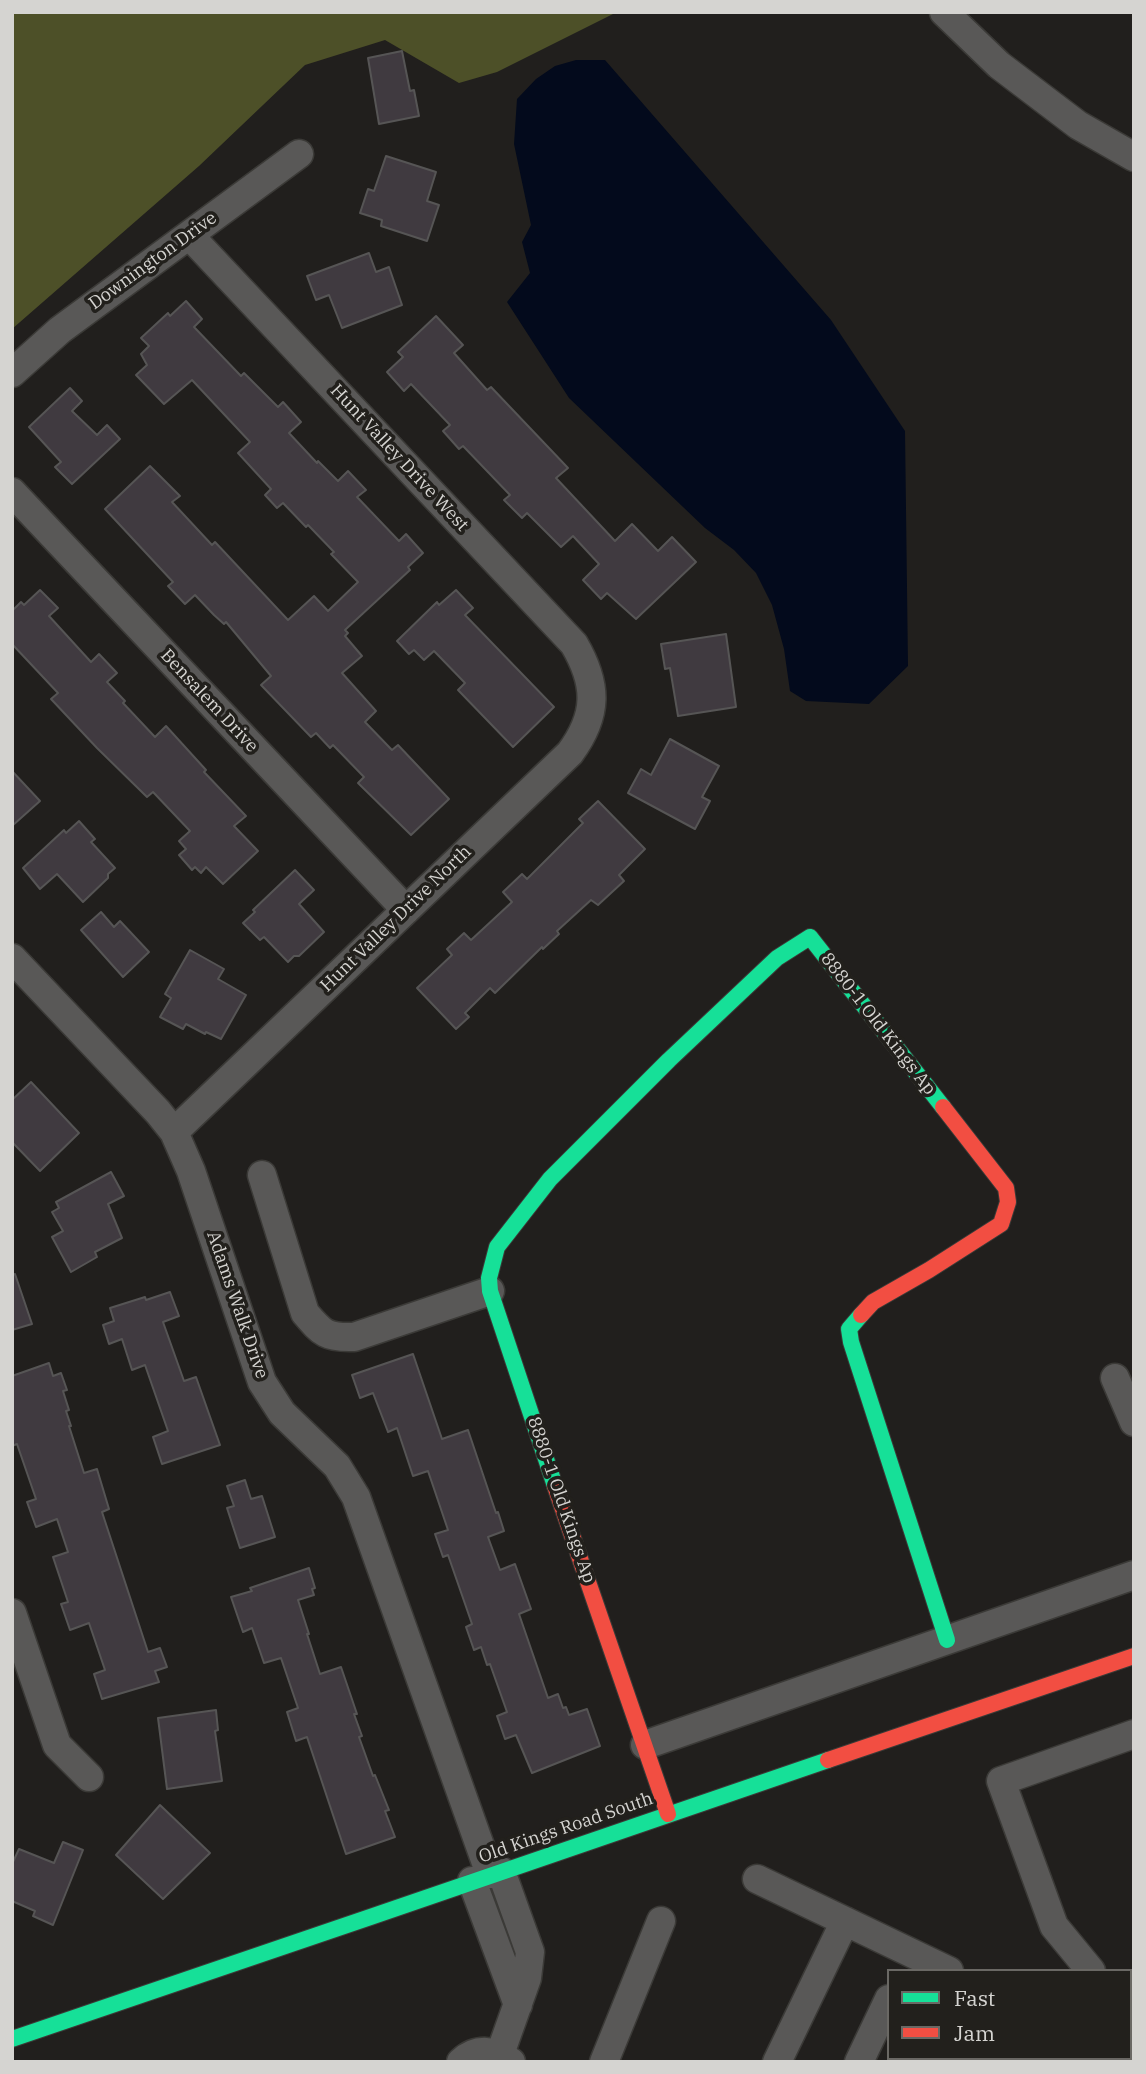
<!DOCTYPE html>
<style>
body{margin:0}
#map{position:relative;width:1146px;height:2074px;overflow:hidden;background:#211f1d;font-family:"IBM Plex Serif",serif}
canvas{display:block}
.frame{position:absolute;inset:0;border:14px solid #d5d4d1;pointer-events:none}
.legend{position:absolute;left:887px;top:1969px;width:245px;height:91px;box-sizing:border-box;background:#22201c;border:2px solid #6a6864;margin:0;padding:9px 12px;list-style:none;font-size:21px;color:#d5d4d1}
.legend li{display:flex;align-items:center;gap:14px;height:35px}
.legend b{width:35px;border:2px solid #6a6864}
</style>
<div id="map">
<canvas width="1146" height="2074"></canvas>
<div class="frame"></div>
<ul class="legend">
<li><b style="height:9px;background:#16e098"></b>Fast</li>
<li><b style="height:9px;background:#f24e42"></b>Jam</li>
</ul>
</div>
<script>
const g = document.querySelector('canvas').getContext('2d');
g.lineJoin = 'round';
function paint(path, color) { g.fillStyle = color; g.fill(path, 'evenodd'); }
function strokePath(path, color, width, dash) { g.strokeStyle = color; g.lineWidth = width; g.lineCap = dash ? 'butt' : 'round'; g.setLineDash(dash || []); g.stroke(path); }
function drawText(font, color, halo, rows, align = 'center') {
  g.font = font + ' "IBM Plex Serif",serif'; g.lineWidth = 7; g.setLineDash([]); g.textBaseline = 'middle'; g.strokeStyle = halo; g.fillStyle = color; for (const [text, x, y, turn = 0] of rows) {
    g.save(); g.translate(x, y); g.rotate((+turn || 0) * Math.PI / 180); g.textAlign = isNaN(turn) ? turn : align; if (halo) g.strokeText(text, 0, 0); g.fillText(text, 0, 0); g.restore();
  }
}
const forest = new Path2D(`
 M 12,12 L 617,12 L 497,72 L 459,83 L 385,40 L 305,65 L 199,166 L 12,329 Z`);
const water = new Path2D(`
 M 576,60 L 605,60 L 831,320 L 905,431 L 908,666 L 869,704 L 806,701 L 790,691 L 784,649 L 772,605 L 756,573 L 734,550 L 705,528 L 569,398 L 507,302 L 530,273 L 522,242 L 531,225 L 514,144 L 517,99 L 536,79 L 555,66 Z`);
const building = new Path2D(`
 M 402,51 L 410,91 L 414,90 L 419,116 L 379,124 L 368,58 Z
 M 386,156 L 436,172 L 427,201 L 439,205 L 427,241 L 381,226 L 382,220 L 360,213 L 368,189 L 374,191 Z
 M 369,253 L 376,272 L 389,267 L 402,305 L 342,328 L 329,295 L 316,300 L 307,276 Z
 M 186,301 L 202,319 L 194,327 L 241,376 L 244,373 L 278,407 L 283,402 L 301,422 L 289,433 L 317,463 L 318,461 L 338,481 L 348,471 L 366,490 L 357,497 L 399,541 L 406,534 L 423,553 L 408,567 L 410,570 L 345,630 L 348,633 L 345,636 L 362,656 L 342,673 L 376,711 L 365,722 L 392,750 L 398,745 L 449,799 L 411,835 L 358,783 L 364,777 L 333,745 L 330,748 L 316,733 L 311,737 L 261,685 L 271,676 L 226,622 L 224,624 L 214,615 L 195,595 L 185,604 L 168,586 L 173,582 L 105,509 L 150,466 L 180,496 L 172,502 L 212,545 L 215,542 L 288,620 L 314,596 L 328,611 L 358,582 L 331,554 L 334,552 L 308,525 L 306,527 L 283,503 L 277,508 L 265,495 L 271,489 L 238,453 L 250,442 L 192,380 L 164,404 L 136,375 L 147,365 L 141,354 L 149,346 L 141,338 L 168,313 L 170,316 Z
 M 436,316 L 463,345 L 454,353 L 487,390 L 491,387 L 568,468 L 556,478 L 615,541 L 632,524 L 658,551 L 672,537 L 696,562 L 636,619 L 607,593 L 601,599 L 583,580 L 599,564 L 573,536 L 561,547 L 527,513 L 522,518 L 504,500 L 510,495 L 463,446 L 459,449 L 443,431 L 450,425 L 411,384 L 404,391 L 387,372 L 403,357 L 398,352 Z
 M 70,388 L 82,401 L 72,411 L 97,435 L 107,425 L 120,439 L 72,484 L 55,467 L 61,462 L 29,427 Z
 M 40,590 L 58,608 L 49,616 L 91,662 L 99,654 L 117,673 L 107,682 L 125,701 L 123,703 L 155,737 L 166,726 L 206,770 L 204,772 L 246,816 L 234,826 L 258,851 L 223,884 L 206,867 L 201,873 L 195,867 L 192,870 L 179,855 L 186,849 L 179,841 L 190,831 L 153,792 L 147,797 L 97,748 L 51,699 L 58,693 L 12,644 L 12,611 L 21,602 L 24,605 Z
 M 456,590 L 473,608 L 465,615 L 554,707 L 513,747 L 458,690 L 465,683 L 434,651 L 424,660 L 414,650 L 409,654 L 397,641 L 437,602 L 439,605 Z
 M 726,634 L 736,707 L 678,716 L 670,668 L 665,669 L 661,644 Z
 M 670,739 L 719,766 L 702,797 L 710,801 L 695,829 L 628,793 L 641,769 L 651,775 Z
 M 12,771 L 40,801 L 12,826 Z
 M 598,801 L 645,849 L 619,875 L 624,881 L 598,905 L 591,900 L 557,931 L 559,934 L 543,949 L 542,947 L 495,993 L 490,988 L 465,1013 L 469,1017 L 456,1029 L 417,988 L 452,955 L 447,949 L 464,933 L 471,940 L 512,902 L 503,892 L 522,874 L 527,879 L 583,823 L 579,819 Z
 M 79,821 L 95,839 L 91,842 L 115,868 L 108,874 L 108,878 L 83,902 L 57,874 L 40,889 L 23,868 L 64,830 L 66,833 Z
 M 295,870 L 314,890 L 299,904 L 324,932 L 299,956 L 294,956 L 288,962 L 264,937 L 260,940 L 243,923 L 255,912 L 253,910 Z
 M 101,912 L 114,927 L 120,921 L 149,952 L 123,977 L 81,930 Z
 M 190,950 L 224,969 L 218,979 L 246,995 L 221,1039 L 206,1032 L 205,1034 L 186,1024 L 183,1029 L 160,1017 L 171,998 L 165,994 Z
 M 31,1082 L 79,1133 L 40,1171 L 12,1142 L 12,1100 Z
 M 111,1172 L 124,1196 L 108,1204 L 122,1238 L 95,1252 L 97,1257 L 71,1272 L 52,1237 L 63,1231 L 52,1212 L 59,1208 L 56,1202 Z
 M 15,1274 L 32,1324 L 12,1330 L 12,1275 Z
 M 170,1292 L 179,1316 L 163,1322 L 184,1381 L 196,1377 L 220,1445 L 162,1464 L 153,1437 L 168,1431 L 145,1365 L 132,1370 L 122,1339 L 109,1344 L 103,1325 L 114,1321 L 110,1308 L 145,1297 L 146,1300 Z
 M 413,1354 L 442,1439 L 468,1430 L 496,1513 L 498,1512 L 504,1531 L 488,1537 L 500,1570 L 515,1564 L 531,1609 L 519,1614 L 548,1698 L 558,1694 L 563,1708 L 566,1707 L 569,1715 L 587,1709 L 600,1746 L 532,1773 L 516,1735 L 505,1739 L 497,1716 L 507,1712 L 490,1664 L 487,1665 L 481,1647 L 474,1650 L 466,1627 L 472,1624 L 448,1555 L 443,1557 L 435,1534 L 448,1530 L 428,1471 L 413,1476 L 397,1428 L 388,1432 L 373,1393 L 360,1398 L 352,1375 Z
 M 49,1363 L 53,1376 L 61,1373 L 67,1390 L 63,1391 L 69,1410 L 66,1411 L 71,1426 L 69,1426 L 84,1473 L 97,1469 L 109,1509 L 102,1512 L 148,1652 L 160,1648 L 167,1667 L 155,1671 L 159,1682 L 102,1699 L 94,1674 L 105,1670 L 89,1623 L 70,1630 L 61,1604 L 68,1602 L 53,1557 L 68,1552 L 57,1519 L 36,1527 L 27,1502 L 36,1499 L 17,1444 L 12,1446 L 12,1376 Z
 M 245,1480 L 251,1499 L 262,1496 L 275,1537 L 240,1548 L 227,1508 L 234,1506 L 227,1486 Z
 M 309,1568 L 315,1588 L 312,1589 L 314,1595 L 298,1600 L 309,1634 L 307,1634 L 320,1674 L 341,1667 L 357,1714 L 354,1714 L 362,1736 L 359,1737 L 373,1776 L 375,1775 L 389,1810 L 385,1811 L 395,1837 L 346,1854 L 307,1737 L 296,1741 L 287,1712 L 298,1708 L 281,1658 L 264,1663 L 252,1628 L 243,1632 L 231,1597 L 252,1591 L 250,1588 Z
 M 216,1710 L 218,1730 L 215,1731 L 222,1781 L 167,1789 L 158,1718 Z
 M 160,1805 L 210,1853 L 163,1899 L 116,1855 Z
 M 63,1842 L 83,1850 L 53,1925 L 33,1916 L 35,1911 L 12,1901 L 12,1864 L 19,1849 L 54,1863 Z`);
const street = new Path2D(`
 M 944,12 L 999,65 L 1078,125 L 1134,157
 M 12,373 L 60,330 L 299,154
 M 12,492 L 406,910
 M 12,958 L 158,1112 L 174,1132 L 191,1171 L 262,1382 L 282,1413 L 337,1466 L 356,1497 L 490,1874
 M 174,1132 L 570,753 C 598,715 598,685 574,644 L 189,235
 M 262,1175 L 305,1313 C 322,1333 326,1338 354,1337 L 490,1291
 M 1115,1378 L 1134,1422
 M 12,1613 L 57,1745 L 89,1777
 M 645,1745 L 1134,1575
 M 757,1879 L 949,1971
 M 472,1881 L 518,2005
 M 1091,1971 L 1054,1926 L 1001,1781 L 1134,1734
 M 1130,2018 L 1134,2022
 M 500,2054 L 527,1978 L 530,1952 L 501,1871
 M 461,2062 C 477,2047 495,2050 511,2062
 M 604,2062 L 661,1921
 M 777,2062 L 845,1921
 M 859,2062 L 889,1999`);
const fast = new Path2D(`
 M 861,1315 L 849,1329 L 851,1342 L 947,1640
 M 555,1486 L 490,1291 L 489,1278 L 497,1247 L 550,1179 L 669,1060 L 777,958 L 810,937 L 943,1107
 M 12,2039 C 285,1948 555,1852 828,1760`);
const jam = new Path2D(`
 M 861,1315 L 873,1302 L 929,1270 L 1001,1224 L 1008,1202 L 1006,1188 L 943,1107
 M 555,1486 L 668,1814
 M 828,1760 L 1134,1656`);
const streetNames = [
 ["Downington Drive",153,261,-36],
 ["Hunt Valley Drive West",399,458,47],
 ["Bensalem Drive",209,701,47],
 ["Hunt Valley Drive North",396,919,-44],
 ["8880-1 Old Kings Ap",878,1024,52],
 ["Adams Walk Drive",237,1305,71],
 ["8880-1 Old Kings Ap",561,1500,71],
 ["Old Kings Road South",566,1828,-19]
];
paint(forest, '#4d5028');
paint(water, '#030a1c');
paint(building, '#403a40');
strokePath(building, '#565555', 2);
strokePath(street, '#3b3a37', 31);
strokePath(fast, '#3b3a37', 18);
strokePath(jam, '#3b3a37', 18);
strokePath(street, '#595857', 28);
strokePath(fast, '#16e098', 16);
strokePath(jam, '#f24e42', 16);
drawText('18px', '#d5d4d1', '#22201c', streetNames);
</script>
